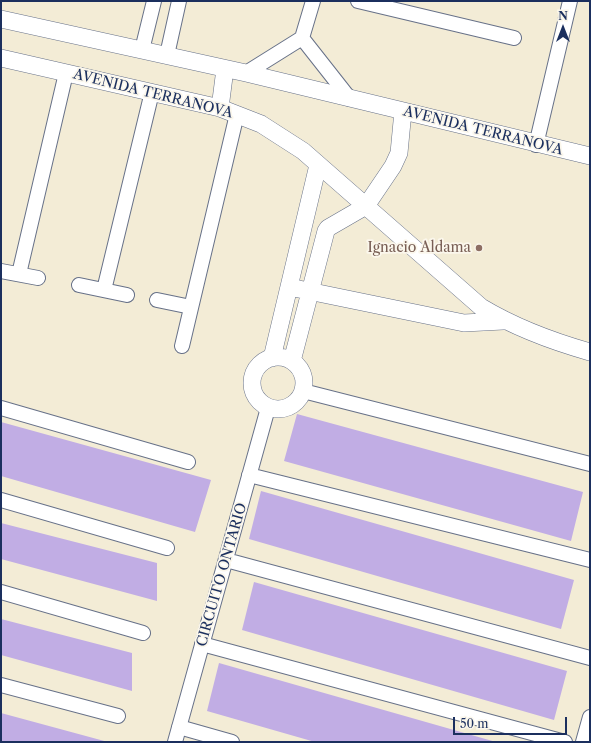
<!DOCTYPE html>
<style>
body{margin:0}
#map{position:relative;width:591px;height:743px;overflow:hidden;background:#f3ecd6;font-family:"Libre Caslon Text",serif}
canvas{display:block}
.frame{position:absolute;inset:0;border:2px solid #1b2f5e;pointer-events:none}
.north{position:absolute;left:543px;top:8px;width:40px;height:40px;-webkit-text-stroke:3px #fbf7ec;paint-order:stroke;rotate:0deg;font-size:11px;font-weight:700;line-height:16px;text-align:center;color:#1b2f5e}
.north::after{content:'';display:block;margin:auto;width:14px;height:18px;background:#1b2f5e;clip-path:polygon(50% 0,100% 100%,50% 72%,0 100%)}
.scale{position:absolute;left:453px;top:717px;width:114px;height:18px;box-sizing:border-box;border:2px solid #1b2f5e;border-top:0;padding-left:5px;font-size:12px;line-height:14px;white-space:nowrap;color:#1b2f5e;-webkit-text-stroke:3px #fbf7ec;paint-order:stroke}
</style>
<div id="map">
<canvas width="591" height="743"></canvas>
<div class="frame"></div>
<div class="north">N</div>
<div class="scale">50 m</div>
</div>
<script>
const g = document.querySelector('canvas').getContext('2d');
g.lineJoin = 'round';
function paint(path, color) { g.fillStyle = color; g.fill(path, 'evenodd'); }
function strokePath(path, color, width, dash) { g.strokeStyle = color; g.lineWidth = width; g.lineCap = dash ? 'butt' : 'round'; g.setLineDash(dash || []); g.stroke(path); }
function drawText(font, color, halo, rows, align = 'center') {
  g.font = font + ' "Libre Caslon Text",serif'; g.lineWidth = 3.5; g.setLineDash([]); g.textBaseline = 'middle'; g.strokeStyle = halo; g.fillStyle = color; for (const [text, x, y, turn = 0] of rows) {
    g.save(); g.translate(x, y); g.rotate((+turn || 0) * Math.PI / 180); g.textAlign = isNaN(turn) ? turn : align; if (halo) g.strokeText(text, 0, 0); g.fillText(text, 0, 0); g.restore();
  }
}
const building = new Path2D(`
 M 297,414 L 583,492 L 571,541 L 284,461 Z
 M 1,422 L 211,480 L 195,532 L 1,476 Z
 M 261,491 L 574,580 L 561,629 L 249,539 Z
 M 1,523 L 157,563 L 157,601 L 1,559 Z
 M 254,582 L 567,671 L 554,720 L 242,630 Z
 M 1,619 L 132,653 L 132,691 L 1,655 Z
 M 219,663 L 496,742 L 315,742 L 207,711 Z
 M 1,713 L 108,742 L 1,742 Z`);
const minor = new Path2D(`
 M 358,1 L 514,38
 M 302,38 L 313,1
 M 142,50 L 154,1
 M 167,55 L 179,1
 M 246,73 L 302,38 L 350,99
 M 536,145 L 570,1
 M 1,271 L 38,278
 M 19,274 L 66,73
 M 79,285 L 127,295
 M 104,290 L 152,92
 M 157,300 L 191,307
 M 182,346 L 237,114
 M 303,391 L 590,464
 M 1,408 L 188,462
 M 249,475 L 590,560
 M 1,500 L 167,548
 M 226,560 L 590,658
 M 1,592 L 143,633
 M 202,644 L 565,742
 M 1,685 L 118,716
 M 179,727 L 232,742
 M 175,742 L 268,408
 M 583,742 L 590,717`);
const tertiary = new Path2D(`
 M 1,19 L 246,73 L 590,156
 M 1,58 L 220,108 L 261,124 L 303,151 L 481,307 C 516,328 551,341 590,352
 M 220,108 L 225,69
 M 289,287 L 464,323 L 503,321
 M252 383a26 26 0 1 1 52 0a26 26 0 1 1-52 0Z
 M 272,358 L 318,165
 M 292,361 L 326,231 L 328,228 L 366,206 L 393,166 L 399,153 L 403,111`);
const markers = [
 [479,248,4,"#8d6e63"]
];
const streetNames = [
 ["AVENIDA TERRANOVA",153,94,14],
 ["AVENIDA TERRANOVA",483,131,14],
 ["CIRCUITO ONTARIO",222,575,-74]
];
const educationNames = [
 ["Ignacio Aldama",471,248]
];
paint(building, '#c1ade4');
strokePath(minor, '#677188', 16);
strokePath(tertiary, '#677188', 18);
strokePath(minor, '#fff', 14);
strokePath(tertiary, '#fff', 17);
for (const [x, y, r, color] of markers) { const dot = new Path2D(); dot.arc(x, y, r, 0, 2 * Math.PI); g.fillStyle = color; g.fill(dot); strokePath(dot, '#fbf7ec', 1.5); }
drawText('14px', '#1b2f5e', '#fbf7ec', streetNames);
drawText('14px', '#785e54', '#fbf7ec', educationNames, 'right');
</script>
